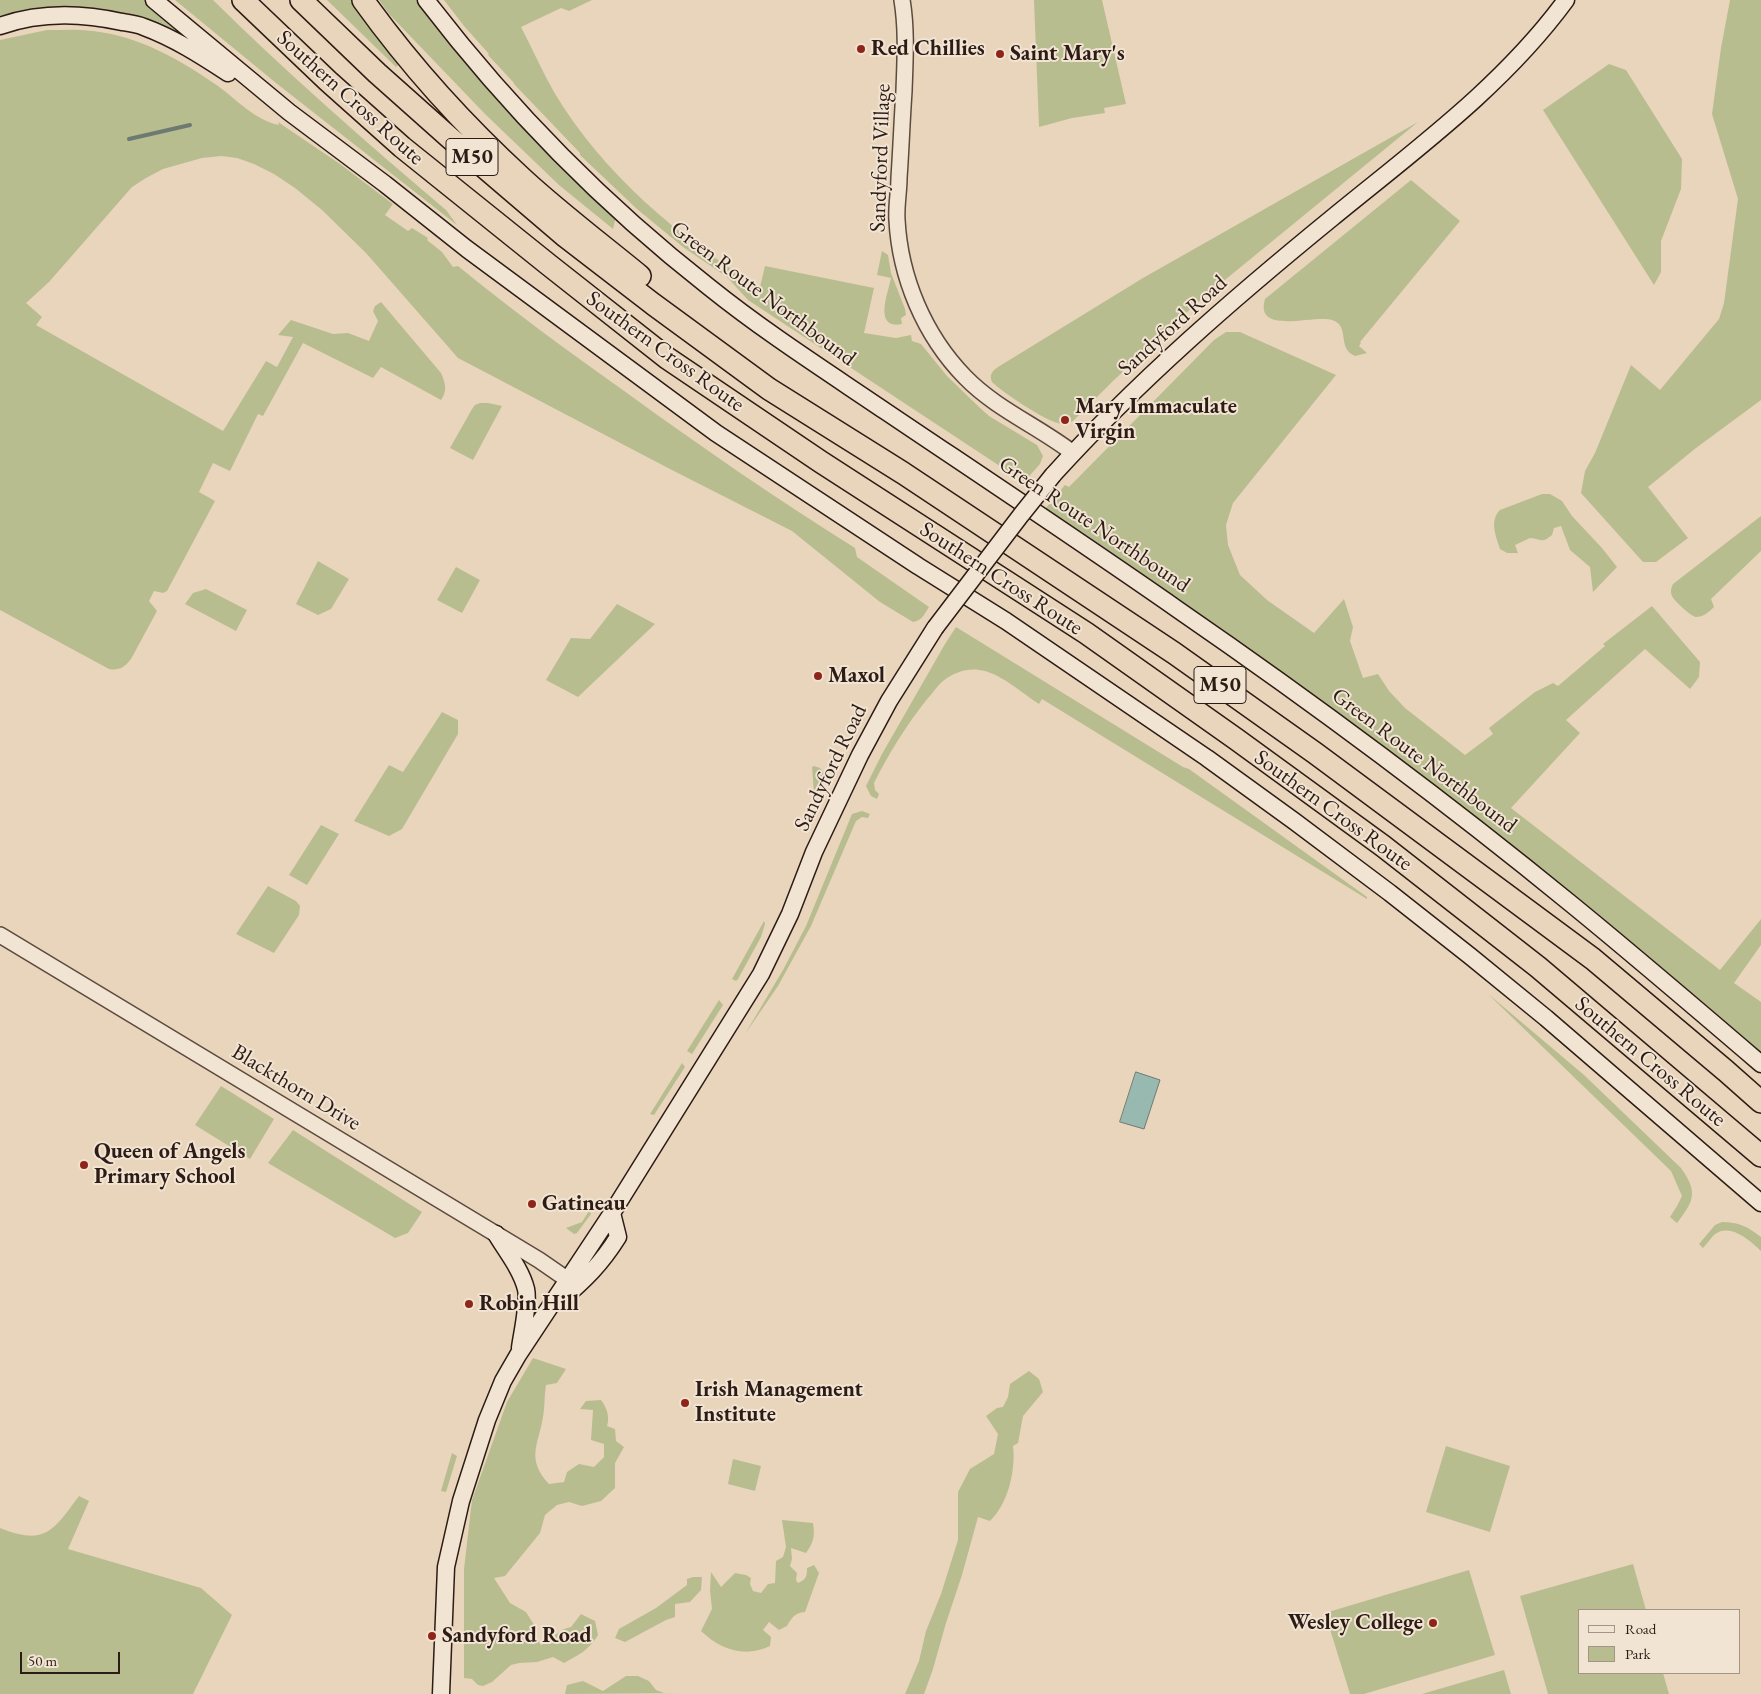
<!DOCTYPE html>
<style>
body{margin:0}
#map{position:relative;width:1761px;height:1694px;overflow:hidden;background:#e9d5bb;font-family:"EB Garamond",serif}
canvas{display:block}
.legend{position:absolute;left:1578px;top:1609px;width:162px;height:65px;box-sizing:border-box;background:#f1e4d3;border:1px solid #a39487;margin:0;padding:6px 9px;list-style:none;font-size:15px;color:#2d1b15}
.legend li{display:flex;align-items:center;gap:10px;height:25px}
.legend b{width:25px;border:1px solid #a39487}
.scale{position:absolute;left:20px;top:1652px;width:100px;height:22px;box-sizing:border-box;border:2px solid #2d1b15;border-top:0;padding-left:6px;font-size:15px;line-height:18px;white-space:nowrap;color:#2d1b15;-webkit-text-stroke:4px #f1e4d3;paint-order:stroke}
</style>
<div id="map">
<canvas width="1761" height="1694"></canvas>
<ul class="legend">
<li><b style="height:6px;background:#f1e4d3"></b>Road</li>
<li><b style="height:14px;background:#b8bd90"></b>Park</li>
</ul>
<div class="scale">50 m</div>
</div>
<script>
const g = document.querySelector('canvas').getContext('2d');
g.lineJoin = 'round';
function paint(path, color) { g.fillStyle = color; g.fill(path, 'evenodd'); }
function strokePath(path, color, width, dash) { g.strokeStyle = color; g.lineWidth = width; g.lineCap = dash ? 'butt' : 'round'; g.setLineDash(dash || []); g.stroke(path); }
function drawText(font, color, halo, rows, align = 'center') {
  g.font = font + ' "EB Garamond",serif'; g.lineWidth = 4; g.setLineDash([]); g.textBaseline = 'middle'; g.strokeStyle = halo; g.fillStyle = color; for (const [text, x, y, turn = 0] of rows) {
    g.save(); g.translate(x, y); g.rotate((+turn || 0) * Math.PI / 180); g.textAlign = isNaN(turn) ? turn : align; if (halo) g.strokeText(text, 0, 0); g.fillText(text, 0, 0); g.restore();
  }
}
const green = new Path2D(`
 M 0,0 L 144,0 L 184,33 L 180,36 L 133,17 L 0,20 Z
 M 175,0 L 213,0 C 288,74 366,142 446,210 L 457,225 L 276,83 Z
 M 327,0 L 357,0 L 404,58 L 396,67 Z
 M 379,0 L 419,0 L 457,51 L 514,118 L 616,216 L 613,229 L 559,185 L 485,114 L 389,14 Z
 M 444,0 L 592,0 L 569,11 L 561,8 L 521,27 C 532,48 542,71 554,92 C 603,174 679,238 760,287 L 765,266 L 874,288 L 864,333 L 896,338 L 911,335 L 912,341 L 921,344 L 947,376 L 979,407 L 989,416 L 1037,445 L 1043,456 L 1040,464 L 1024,482 L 748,300 L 727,277 L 683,247 L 637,209 L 580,155 L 580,153 L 514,84 L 514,83 L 488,55 L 489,54 L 464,26 Z
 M 1034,0 L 1102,0 L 1126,104 L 1104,108 L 1105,113 L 1072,118 L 1039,127 Z
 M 1730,0 L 1761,0 L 1761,400 L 1696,448 L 1648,487 L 1688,538 L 1656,562 L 1643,562 L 1581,493 L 1585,471 L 1595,453 L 1631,365 L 1660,390 L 1719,319 L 1724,303 L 1738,199 L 1712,114 L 1721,48 Z
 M 47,30 C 62,30 78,29 93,31 C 139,36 181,60 218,86 C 237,100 255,120 279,125 L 278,122 L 340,164 L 393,204 L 385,215 L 408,231 L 412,228 L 428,238 L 427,240 L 442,252 L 453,267 L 458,266 C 512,310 569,352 627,393 C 701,447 777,499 855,548 L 857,557 L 929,607 C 925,613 922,621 913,622 L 880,602 L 792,531 L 668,468 L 458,358 L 366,253 L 322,210 L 295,188 L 274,174 L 254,164 L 237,158 L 221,156 L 202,158 L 163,169 L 146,178 L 132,187 L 49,282 L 26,303 L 42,317 L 36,325 L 223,431 L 266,361 L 277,367 L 293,337 L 278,335 L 291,320 L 333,334 L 348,333 L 369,341 L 378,321 L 373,311 L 375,306 L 381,302 L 441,373 C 445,383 448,390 441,400 L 381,367 L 373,378 L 303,343 L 263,416 L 258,414 L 230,471 L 213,463 L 199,492 L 215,501 L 167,591 L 163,593 L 154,591 L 149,601 L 157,611 L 131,659 C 125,667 119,671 109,669 L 0,610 L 0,40 Z
 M 1609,64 L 1626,70 L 1682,159 L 1681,189 L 1661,241 L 1661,272 L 1654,285 L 1543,110 Z
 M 1418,122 L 1198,302 L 1113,381 L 1073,421 C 1068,423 1064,425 1058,423 C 1044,420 1002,392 992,382 C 989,375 992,371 998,367 L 1143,278 Z
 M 1411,180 L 1460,221 L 1360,342 L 1361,343 L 1359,346 L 1367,353 L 1355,356 C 1336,348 1351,326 1332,320 C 1315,314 1254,336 1265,299 Z
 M 882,251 L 888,255 L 891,273 L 905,309 L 906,315 L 901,318 L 902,324 C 873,330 888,293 891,278 L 877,275 Z
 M 1226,332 L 1240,332 L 1336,375 L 1233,503 L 1226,525 L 1228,545 L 1240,575 L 1267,600 L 1314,633 L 1344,599 L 1353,627 L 1350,641 L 1363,678 L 1378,674 L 1389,691 L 1405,708 L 1465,755 L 1493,734 L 1489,728 L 1535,692 L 1553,683 L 1558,686 L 1605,646 L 1603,644 L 1652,606 L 1700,662 L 1699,677 L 1690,689 L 1645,649 L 1566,720 L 1580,733 L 1511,808 L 1720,970 L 1761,919 L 1761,945 L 1734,983 L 1761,1002 L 1761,1052 C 1653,960 1545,869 1432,783 C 1307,687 1176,598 1045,509 L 1065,485 L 1069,487 L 1214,340 Z
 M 480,403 L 488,403 L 502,406 L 473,460 L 450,448 L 472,409 L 475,405 Z
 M 1542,494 L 1550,494 L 1562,501 L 1572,516 L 1602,548 L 1617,567 L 1593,592 L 1590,567 L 1570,550 L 1561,526 L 1554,528 L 1552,535 C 1541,544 1542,539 1530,538 L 1515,545 L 1518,553 L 1507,553 L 1500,549 C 1496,536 1489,521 1500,510 Z
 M 1761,516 L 1761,551 L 1711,599 L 1714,607 C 1709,612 1703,617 1696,617 C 1692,617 1674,601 1672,596 C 1670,592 1671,588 1673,584 Z
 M 318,561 L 349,579 L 331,609 L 318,615 L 296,604 Z
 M 456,567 L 480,580 L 462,613 L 437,600 Z
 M 206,589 L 247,610 L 236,631 L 185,604 L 193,593 Z
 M 617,604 L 655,624 L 578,697 L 546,680 L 571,638 L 590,639 Z
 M 956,627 L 1183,767 L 1189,769 L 1367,897 L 1367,899 L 1042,699 L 1039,704 C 1022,693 999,672 979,670 C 967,668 953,673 943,681 C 937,686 933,693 928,698 C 907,724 889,753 874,783 L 875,790 L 879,794 L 877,799 L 871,796 L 866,786 L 882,754 L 945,644 Z
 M 442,712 L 458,720 L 458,734 L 402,829 L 389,836 L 354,821 L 389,765 L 403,772 Z
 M 814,766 L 820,768 L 825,774 L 825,778 L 814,793 L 812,767 Z
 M 862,811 L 870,814 L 868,818 L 862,817 L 856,821 L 811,926 L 778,986 L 745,1034 L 783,970 L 806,926 L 852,814 Z
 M 321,825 L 339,834 L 307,885 L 289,875 Z
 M 268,886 L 296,901 L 300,906 L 299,915 L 274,953 L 236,934 Z
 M 764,921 L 765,924 L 761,937 L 738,979 L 736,981 L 732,979 Z
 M 1487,993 L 1584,1075 L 1681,1168 C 1699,1193 1693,1202 1677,1223 L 1670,1217 L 1677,1206 L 1682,1196 L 1671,1171 Z
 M 719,1000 L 723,1005 L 692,1054 L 687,1051 Z
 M 682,1063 L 685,1067 L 654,1115 L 650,1114 Z
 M 221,1086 L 274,1119 L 250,1159 L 195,1125 Z
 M 293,1130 L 422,1212 L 408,1233 L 395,1238 L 268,1163 Z
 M 589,1211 L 591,1214 L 577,1233 L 574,1234 L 566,1228 L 582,1222 Z
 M 1722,1222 C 1739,1222 1748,1227 1761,1237 L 1761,1251 C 1750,1241 1730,1222 1714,1235 C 1710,1239 1707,1244 1703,1248 L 1699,1244 L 1715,1225 Z
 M 533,1358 L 566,1369 L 557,1383 L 546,1385 C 544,1396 545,1407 543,1417 C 538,1446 526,1459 549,1484 L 564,1482 L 567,1472 L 579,1464 L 594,1467 L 604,1457 L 604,1444 L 591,1440 L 593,1410 L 580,1409 L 586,1401 L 601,1400 C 607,1408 610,1417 607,1426 L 615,1429 L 616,1441 L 624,1447 L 615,1463 L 615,1488 L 601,1501 L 582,1506 L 569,1502 L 557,1505 L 545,1515 L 540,1533 L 505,1576 L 494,1578 L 510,1603 L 526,1612 L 536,1628 L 536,1638 L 541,1645 C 553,1638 558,1630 571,1627 L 581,1614 L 595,1621 L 598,1635 C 589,1650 579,1655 564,1663 L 553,1657 L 537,1662 L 519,1663 L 511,1665 L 492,1682 L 483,1686 L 478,1685 L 472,1679 L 464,1678 L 464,1569 L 472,1500 L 507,1402 Z
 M 1029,1371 L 1039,1379 L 1043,1392 L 1023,1416 L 1018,1443 L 1013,1446 C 1016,1470 1008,1504 990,1521 L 978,1517 L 962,1575 L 946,1623 L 933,1669 L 924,1694 L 905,1694 L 919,1661 L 926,1631 L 941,1594 L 958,1540 L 958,1492 L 970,1469 L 994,1454 L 998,1434 L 986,1416 L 997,1408 L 1003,1407 L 1008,1397 L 1010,1384 Z
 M 1446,1446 L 1510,1466 L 1490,1532 L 1426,1512 Z
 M 452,1453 L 457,1456 L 446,1492 L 441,1491 Z
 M 733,1459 L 761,1466 L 755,1491 L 728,1484 Z
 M 79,1496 L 89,1501 L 68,1549 L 201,1588 L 232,1615 L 193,1694 L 0,1694 L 0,1528 C 45,1546 53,1531 79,1496 Z
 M 782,1520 L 813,1523 C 815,1536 814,1542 806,1553 L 791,1548 L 792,1559 L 790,1566 L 797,1573 L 796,1580 L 798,1583 C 806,1580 807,1576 807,1568 L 814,1565 L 819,1573 L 805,1612 C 795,1613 792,1617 787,1626 L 779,1630 L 769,1622 L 763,1630 L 771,1637 L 770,1646 C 745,1658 721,1650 701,1631 L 712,1609 L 710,1590 L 711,1572 L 721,1587 L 735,1573 L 746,1575 L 751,1578 L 750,1584 L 753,1591 L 761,1593 L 768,1584 L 775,1583 L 776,1561 L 783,1557 L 786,1547 Z
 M 1633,1564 L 1646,1610 L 1580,1610 L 1580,1673 L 1663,1673 L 1669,1694 L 1548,1694 L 1520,1596 Z
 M 1469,1570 L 1495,1655 L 1364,1694 L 1350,1694 L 1325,1613 Z
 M 693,1577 L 702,1577 L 701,1590 L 690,1602 L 675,1604 L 675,1617 L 666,1620 L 625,1642 L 615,1638 L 619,1629 L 656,1608 L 687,1585 L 687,1579 Z
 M 1504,1670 L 1511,1694 L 1422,1694 Z
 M 626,1676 L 638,1676 L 649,1681 L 656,1690 L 664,1693 L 682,1693 L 565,1694 L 567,1685 L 583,1681 L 603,1691 Z`);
const water = new Path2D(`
 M 1136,1072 L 1160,1080 L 1144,1129 L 1120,1122 Z`);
const stream = new Path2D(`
 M 129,139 L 190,125`);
const tertiary = new Path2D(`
 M 902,0 C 907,30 905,61 904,91 C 902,120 901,149 899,178 C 899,192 896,206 897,220 C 900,277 924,335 965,377 C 996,409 1038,426 1073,453
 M 0,935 L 539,1260 L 568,1280`);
const secondary = new Path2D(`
 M 154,0 L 289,112 L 385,184 L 467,249 L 716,433 L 918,566 L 1006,621 L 1207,758 L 1294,821 L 1390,893 L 1470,956 L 1546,1018 L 1761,1203
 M 426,0 C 508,107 603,204 709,287 C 765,332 826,371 885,411 C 983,477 1081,542 1177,609 C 1312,702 1444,800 1570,903 C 1635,956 1698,1010 1761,1064
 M 0,26 C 39,12 82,13 122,22 C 129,23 137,24 144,27 C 174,38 202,56 228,73
 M 1053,475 C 1138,381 1234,298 1332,218 C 1415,150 1503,86 1566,0
 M 496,1234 C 506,1251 521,1269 526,1289 C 529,1303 522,1333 520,1348
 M 561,1300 C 585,1280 601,1264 618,1237 L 612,1213
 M 441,1694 L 446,1567 L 461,1501 L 487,1420 L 503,1381 L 518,1355 L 612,1213 L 761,974 L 790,914 L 814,852 L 860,755 L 889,701 L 935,628`);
const motorway = new Path2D(`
 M 243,0 L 328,81 L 402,147 L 549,265 L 667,358 L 821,462 L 1086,633 L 1236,739 L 1383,846 L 1538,967 L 1761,1156
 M 301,0 L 377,73 L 450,138 L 566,237 L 653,304 L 769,389 L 903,473 L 1174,653 L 1315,753 L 1593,959 L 1726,1071 L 1761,1102
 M 363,0 C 409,64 464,125 523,179 C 560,213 601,244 640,276`);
const secondaryBridge = new Path2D(`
 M 935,628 L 1021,515 L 1053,475`);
const markers = [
 [861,49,5,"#8f2418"],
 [1000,54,5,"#8f2418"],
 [1065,420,5,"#8f2418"],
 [818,676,5,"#8f2418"],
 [84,1165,5,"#8f2418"],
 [532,1204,5,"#8f2418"],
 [469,1304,5,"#8f2418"],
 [685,1403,5,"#8f2418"],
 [1433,1623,5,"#8f2418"],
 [432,1636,5,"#8f2418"]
];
const shields = [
 [472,157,52],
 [1220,685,52]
];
const shieldNames = [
 ["M50",472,157],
 ["M50",1220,685]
];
const poiNames = [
 ["Red Chillies",871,49],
 ["Saint Mary's",1010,54],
 ["Mary Immaculate",1075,407],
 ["Virgin",1075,432],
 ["Maxol",828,676],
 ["Queen of Angels",94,1152],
 ["Primary School",94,1177],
 ["Gatineau",542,1204],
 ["Robin Hill",479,1304],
 ["Irish Management",695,1390],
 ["Institute",695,1415],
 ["Wesley College",1423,1623,"right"],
 ["Sandyford Road",442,1636]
];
const streetNames = [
 ["Southern Cross Route",350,98,42],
 ["Sandyford Village",881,158,-88],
 ["Green Route Northbound",763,294,37],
 ["Sandyford Road",1173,326,-42],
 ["Southern Cross Route",665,352,36],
 ["Green Route Northbound",1094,525,34],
 ["Southern Cross Route",1001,579,33],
 ["Green Route Northbound",1424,761,37],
 ["Sandyford Road",831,768,-64],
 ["Southern Cross Route",1333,811,36],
 ["Southern Cross Route",1650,1062,40],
 ["Blackthorn Drive",296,1088,31]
];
paint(green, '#b8bd90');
paint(water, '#97b9b0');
strokePath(water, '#6d7a72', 1);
strokePath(stream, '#6d7a72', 4);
strokePath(tertiary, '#5c4a3e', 18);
strokePath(secondary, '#2d1b15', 19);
strokePath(motorway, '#2d1b15', 24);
strokePath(tertiary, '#f1e4d3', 15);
strokePath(secondary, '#f1e4d3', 16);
strokePath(motorway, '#e9d5bb', 21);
strokePath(secondaryBridge, '#2d1b15', 19, []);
strokePath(secondaryBridge, '#f1e4d3', 16);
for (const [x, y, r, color] of markers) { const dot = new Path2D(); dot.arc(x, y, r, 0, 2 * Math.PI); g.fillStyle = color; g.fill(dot); strokePath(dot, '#f1e4d3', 2); }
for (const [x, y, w] of shields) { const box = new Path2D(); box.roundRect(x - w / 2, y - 18.5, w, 37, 4); g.fillStyle = '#f1e4d3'; g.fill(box); strokePath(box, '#2d1b15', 1); }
drawText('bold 21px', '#2d1b15', null, shieldNames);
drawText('bold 22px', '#2d1b15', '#f1e4d3', poiNames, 'left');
drawText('22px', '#2d1b15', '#f1e4d3', streetNames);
</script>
